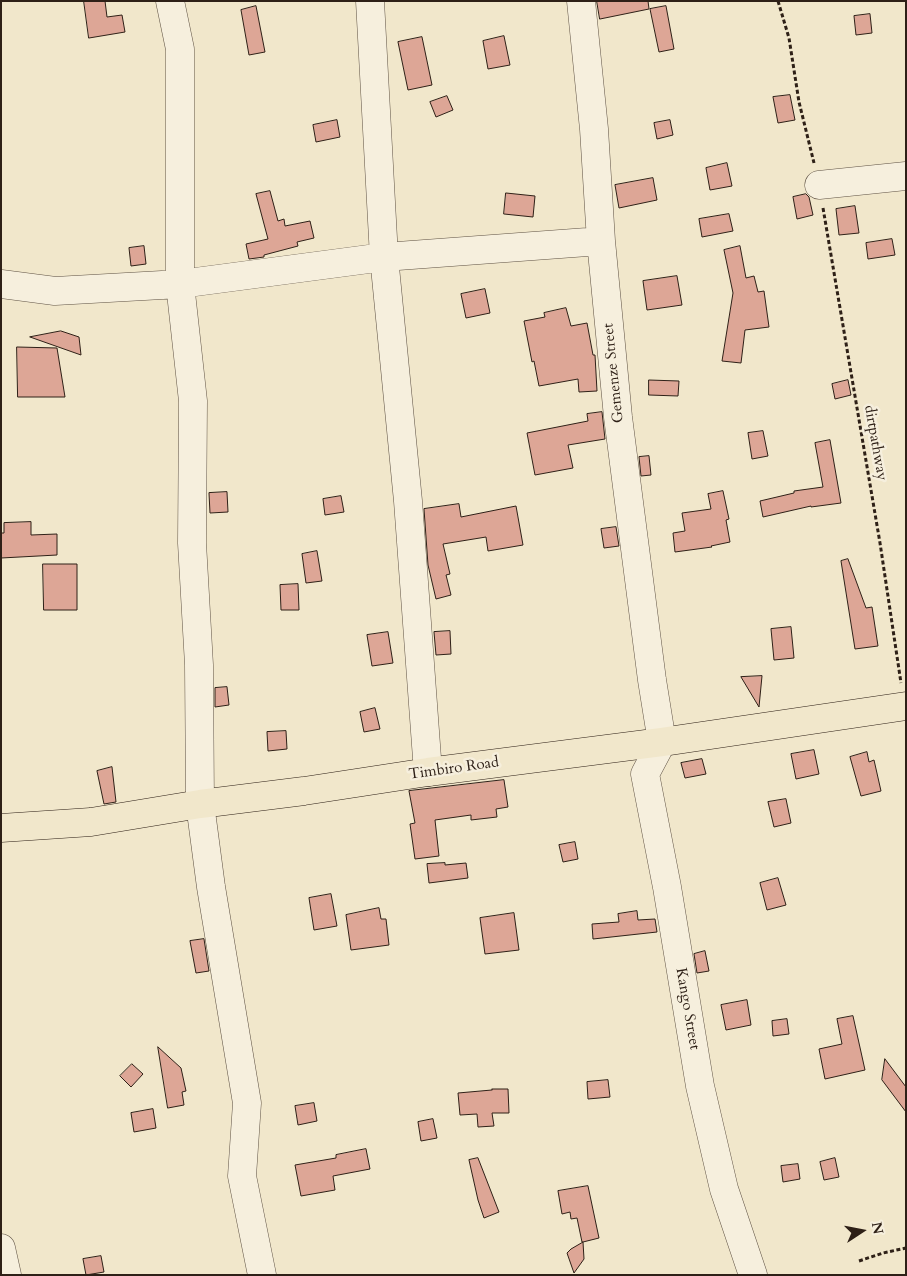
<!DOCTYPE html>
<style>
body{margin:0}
#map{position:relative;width:907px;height:1276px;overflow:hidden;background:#f1e7cb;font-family:Cardo,serif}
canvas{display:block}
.frame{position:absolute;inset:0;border:2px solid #2e2017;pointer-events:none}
.north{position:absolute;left:837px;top:1206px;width:50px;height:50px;-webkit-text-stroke:4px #f6efdd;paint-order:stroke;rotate:79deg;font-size:14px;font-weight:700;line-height:20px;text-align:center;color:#2e2017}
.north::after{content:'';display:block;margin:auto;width:18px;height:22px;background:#2e2017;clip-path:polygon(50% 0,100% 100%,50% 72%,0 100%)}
</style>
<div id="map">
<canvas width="907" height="1276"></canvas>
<div class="frame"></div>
<div class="north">N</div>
</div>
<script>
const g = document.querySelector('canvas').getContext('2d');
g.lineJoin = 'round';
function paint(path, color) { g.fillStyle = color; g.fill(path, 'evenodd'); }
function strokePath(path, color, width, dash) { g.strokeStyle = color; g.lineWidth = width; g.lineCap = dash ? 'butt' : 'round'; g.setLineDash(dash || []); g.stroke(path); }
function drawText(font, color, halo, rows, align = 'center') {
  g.font = font + ' Cardo,serif'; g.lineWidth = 5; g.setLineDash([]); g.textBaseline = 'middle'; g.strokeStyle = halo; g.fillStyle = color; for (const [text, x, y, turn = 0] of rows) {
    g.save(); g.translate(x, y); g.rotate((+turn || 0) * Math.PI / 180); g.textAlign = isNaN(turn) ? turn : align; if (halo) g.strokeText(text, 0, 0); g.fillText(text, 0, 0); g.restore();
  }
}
const building = new Path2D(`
 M 84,1 L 105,1 L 107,17 L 122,15 L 125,32 L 89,38 Z
 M 597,1 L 648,1 L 649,9 L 600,19 Z
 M 256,6 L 265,52 L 249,55 L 241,10 Z
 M 666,6 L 674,49 L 659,52 L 650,9 Z
 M 870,14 L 872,33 L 856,35 L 854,16 Z
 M 504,36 L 510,65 L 488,69 L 483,41 Z
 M 422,37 L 432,85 L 408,90 L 398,42 Z
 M 790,95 L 795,120 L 778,123 L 773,97 Z
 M 447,96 L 453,110 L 436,117 L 430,102 Z
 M 337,120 L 340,137 L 316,142 L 313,125 Z
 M 670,120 L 673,135 L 657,139 L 654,123 Z
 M 727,163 L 732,186 L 710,190 L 706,168 Z
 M 653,178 L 657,200 L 619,208 L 615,185 Z
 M 270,191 L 278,221 L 284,219 L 285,226 L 310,221 L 314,238 L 297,242 L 298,246 L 264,255 L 264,257 L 249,259 L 246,244 L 268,239 L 256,194 Z
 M 506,193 L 535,196 L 533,217 L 504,214 Z
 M 806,194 L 809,197 L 813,215 L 797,219 L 793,197 Z
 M 855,206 L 859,233 L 839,235 L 836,209 Z
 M 729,214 L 733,231 L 702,237 L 699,219 Z
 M 892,239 L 895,255 L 868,259 L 866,243 Z
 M 144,246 L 146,264 L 131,266 L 129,248 Z
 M 740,246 L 746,278 L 754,276 L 758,292 L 764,291 L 769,327 L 745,330 L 741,363 L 722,361 L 733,293 L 724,250 Z
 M 677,276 L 682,305 L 647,310 L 643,281 Z
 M 485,289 L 490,313 L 466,318 L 461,294 Z
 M 566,308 L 571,326 L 587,323 L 593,355 L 595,355 L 597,391 L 579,392 L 578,379 L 539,386 L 534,361 L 532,362 L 524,321 L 545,317 L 544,313 Z
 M 61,331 L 79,337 L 81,355 L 30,337 Z
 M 17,347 L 57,348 L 65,397 L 18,397 Z
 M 649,380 L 679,381 L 678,396 L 649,395 Z
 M 848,380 L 851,395 L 835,399 L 832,384 Z
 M 602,412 L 605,439 L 568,445 L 573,468 L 535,475 L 527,433 L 588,421 L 587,414 Z
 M 763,431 L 768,456 L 752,459 L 748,433 Z
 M 830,440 L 841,503 L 811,507 L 811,506 L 763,517 L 760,501 L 794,493 L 794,491 L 823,487 L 815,443 Z
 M 649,456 L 651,475 L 641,476 L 639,457 Z
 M 723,491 L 729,519 L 726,520 L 730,542 L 711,546 L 712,547 L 675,552 L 673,533 L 685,531 L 682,513 L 711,509 L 708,494 Z
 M 227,492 L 228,512 L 210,513 L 209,493 Z
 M 341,496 L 344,512 L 325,515 L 323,499 Z
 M 459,504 L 461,517 L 516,506 L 523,545 L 488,551 L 486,537 L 443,544 L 450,574 L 446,575 L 451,595 L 436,599 L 428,565 L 424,509 Z
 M 31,522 L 31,535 L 57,534 L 57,555 L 1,558 L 1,533 L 4,533 L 4,523 Z
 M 616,527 L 619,546 L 604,548 L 601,529 Z
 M 317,551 L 322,581 L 306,583 L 302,554 Z
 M 848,559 L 866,608 L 872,607 L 878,646 L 855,649 L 841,561 Z
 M 43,564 L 77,564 L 77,610 L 44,610 Z
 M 298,584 L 299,610 L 281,610 L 280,585 Z
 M 791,627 L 794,658 L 774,660 L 771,629 Z
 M 450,631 L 451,654 L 436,655 L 434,632 Z
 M 388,632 L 393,663 L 372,666 L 367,635 Z
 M 762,676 L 759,707 L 741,677 Z
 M 227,687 L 229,705 L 215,707 L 215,688 Z
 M 375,708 L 380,729 L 364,732 L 360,712 Z
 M 286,731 L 287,749 L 268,751 L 267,732 Z
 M 814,750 L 819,774 L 796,779 L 791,754 Z
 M 867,752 L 869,762 L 874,760 L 881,791 L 861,796 L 850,757 Z
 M 702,759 L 706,774 L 685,778 L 681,763 Z
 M 112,767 L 116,802 L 104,804 L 97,771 Z
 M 504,780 L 508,807 L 496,809 L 497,817 L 471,820 L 471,815 L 435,820 L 439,856 L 415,859 L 410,824 L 415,823 L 409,791 Z
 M 786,799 L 791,823 L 774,827 L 768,802 Z
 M 575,842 L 578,859 L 563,862 L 559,845 Z
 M 445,863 L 445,865 L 466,863 L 468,878 L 429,883 L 427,864 Z
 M 778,878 L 786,905 L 767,910 L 760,883 Z
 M 331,894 L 337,926 L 314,930 L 309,898 Z
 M 379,908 L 381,919 L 386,919 L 389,945 L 351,950 L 346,915 Z
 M 637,911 L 638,920 L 655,919 L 657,932 L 593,939 L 592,924 L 619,922 L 618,914 Z
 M 514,913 L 519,950 L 485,954 L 480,918 Z
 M 204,939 L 209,971 L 196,973 L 190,941 Z
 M 705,951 L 709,971 L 697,973 L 694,954 Z
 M 747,1000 L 751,1025 L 726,1030 L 721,1005 Z
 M 853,1016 L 865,1070 L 825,1079 L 819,1049 L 842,1044 L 837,1019 Z
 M 787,1019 L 789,1034 L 773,1036 L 772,1021 Z
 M 158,1047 L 181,1068 L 186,1091 L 182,1092 L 184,1105 L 168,1108 Z
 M 885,1059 L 906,1087 L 906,1112 L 882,1080 Z
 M 132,1064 L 143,1074 L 131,1087 L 120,1076 Z
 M 608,1080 L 610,1097 L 588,1099 L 587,1082 Z
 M 492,1089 L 508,1089 L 509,1113 L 492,1113 L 494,1126 L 478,1127 L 477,1114 L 460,1115 L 458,1093 L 492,1090 Z
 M 314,1103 L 317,1121 L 298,1125 L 295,1106 Z
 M 153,1109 L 156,1128 L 134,1132 L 131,1113 Z
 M 433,1119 L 437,1138 L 421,1141 L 418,1122 Z
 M 366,1149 L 370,1169 L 333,1176 L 335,1190 L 301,1196 L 295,1165 L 336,1158 L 336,1155 Z
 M 478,1158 L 499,1212 L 484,1218 L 478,1200 L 469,1160 Z
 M 835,1158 L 839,1177 L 824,1180 L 820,1162 Z
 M 798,1164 L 800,1179 L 783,1182 L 781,1166 Z
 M 588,1186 L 599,1238 L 583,1242 L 584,1259 L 574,1273 L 567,1253 L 571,1249 L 583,1242 L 582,1242 L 577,1218 L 571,1219 L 570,1212 L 562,1214 L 558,1191 Z
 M 101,1256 L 104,1272 L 86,1275 L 83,1259 Z`);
const path = new Path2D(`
 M 778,1 L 789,38 L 799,102 L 814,163
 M 823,208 L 880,543 L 901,683
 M 859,1261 L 883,1253 L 906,1248`);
const minor = new Path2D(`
 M 170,1 L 180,49 L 180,284 L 193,401 L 192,543 L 199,665 L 200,804 L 211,887 L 247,1103 L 242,1176 L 262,1275
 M 370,1 L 384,257 L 408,501 L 428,772
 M 581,1 L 594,129 L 601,241 L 618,417 L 652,680 L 662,742 L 645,774 L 667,887 L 700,1086 L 724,1189 L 753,1275
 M 819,185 L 906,176
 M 1,284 L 55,291 L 180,284 L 384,257 L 601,241
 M 1,1248 L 7,1275`);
const major = new Path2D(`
 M 1,828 L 91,822 L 200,804 L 304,791 L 428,772 L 662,742 L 906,706`);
const streetNames = [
 ["Gemenze Street",614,373,-96],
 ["dirtpathway",875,443,80],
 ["Timbiro Road",454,769,-8],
 ["Kango Street",687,1009,80]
];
paint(building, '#dda696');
strokePath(building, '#2e2017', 1);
strokePath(minor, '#5f5244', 29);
strokePath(major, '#2e2017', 29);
strokePath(path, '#2e2017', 3, [4, 2.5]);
strokePath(minor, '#f6efdd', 28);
strokePath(major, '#f1e7cb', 28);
drawText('15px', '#2e2017', '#f6efdd', streetNames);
</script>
